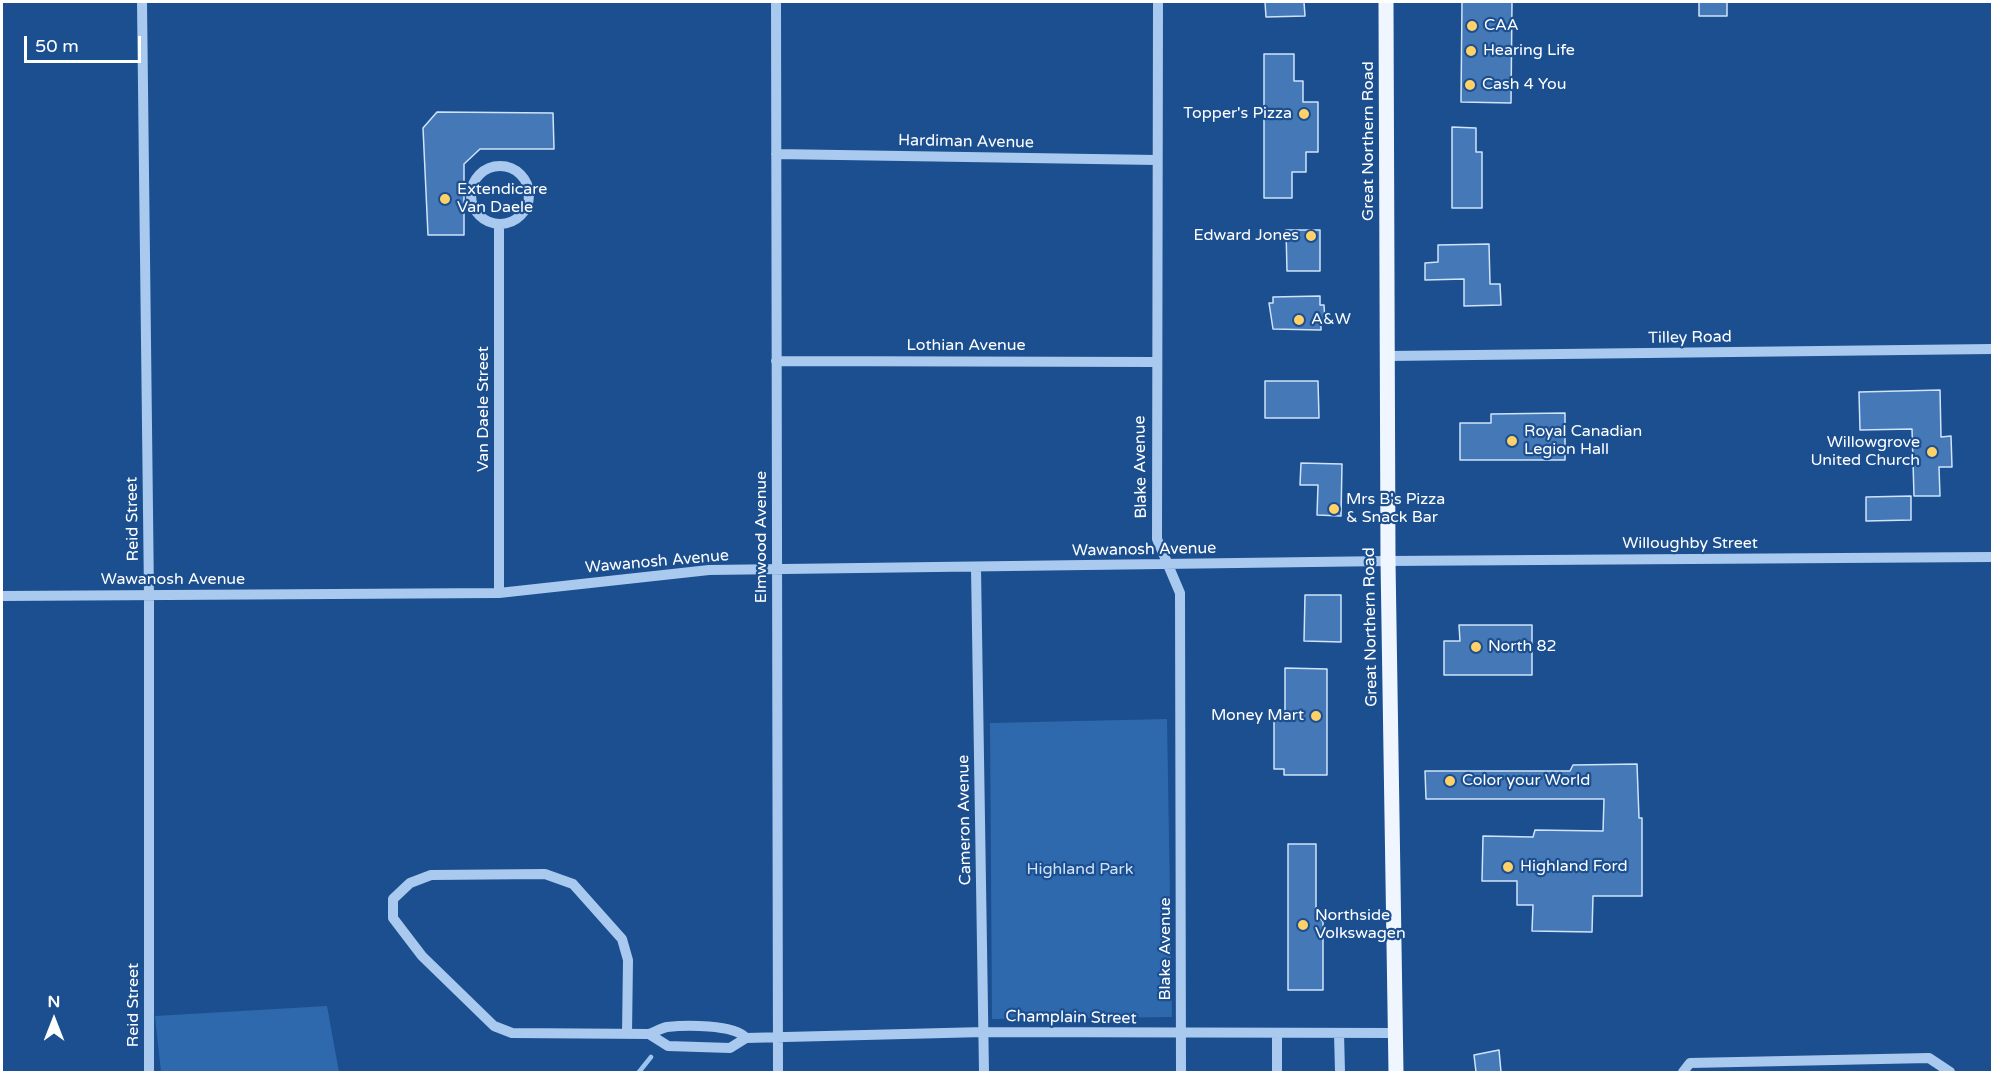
<!DOCTYPE html>
<style>
body{margin:0}
#map{position:relative;width:1994px;height:1074px;overflow:hidden;background:#1b4f8f;font-family:"Varela Round",sans-serif}
canvas{display:block}
.frame{position:absolute;inset:0;border:3px solid #fff;pointer-events:none}
.north{position:absolute;left:24px;top:990px;width:60px;height:60px;-webkit-text-stroke:4px #1b4f8f;paint-order:stroke;rotate:0deg;font-size:16px;font-weight:700;line-height:24px;text-align:center;color:#fff}
.north::after{content:'';display:block;margin:auto;width:21px;height:27px;background:#fff;clip-path:polygon(50% 0,100% 100%,50% 72%,0 100%)}
.scale{position:absolute;left:24px;top:36px;width:117px;height:27px;box-sizing:border-box;border:3px solid #fff;border-top:0;padding-left:8px;font-size:18px;line-height:21px;white-space:nowrap;color:#fff;-webkit-text-stroke:4px #1b4f8f;paint-order:stroke}
</style>
<div id="map">
<canvas width="1994" height="1074"></canvas>
<div class="frame"></div>
<div class="north">N</div>
<div class="scale">50 m</div>
</div>
<script>
const g = document.querySelector('canvas').getContext('2d');
g.lineJoin = 'round';
function paint(path, color) { g.fillStyle = color; g.fill(path, 'evenodd'); }
function strokePath(path, color, width, dash) { g.strokeStyle = color; g.lineWidth = width; g.lineCap = dash ? 'butt' : 'round'; g.setLineDash(dash || []); g.stroke(path); }
function drawText(font, color, halo, rows, align = 'center') {
  g.font = font + ' "Varela Round",sans-serif'; g.lineWidth = 4.5; g.setLineDash([]); g.textBaseline = 'middle'; g.strokeStyle = halo; g.fillStyle = color; for (const [text, x, y, turn = 0] of rows) {
    g.save(); g.translate(x, y); g.rotate((+turn || 0) * Math.PI / 180); g.textAlign = isNaN(turn) ? turn : align; if (halo) g.strokeText(text, 0, 0); g.fillText(text, 0, 0); g.restore();
  }
}
const green = new Path2D(`
 M 1167,719 L 1172,1017 L 992,1019 L 990,723 Z
 M 327,1006 L 339,1072 L 161,1072 L 155,1016 Z`);
const stream = new Path2D(`
 M 639,1072 L 651,1057`);
const building = new Path2D(`
 M 1265,2 L 1304,2 L 1305,16 L 1266,17 Z
 M 1462,2 L 1512,2 L 1511,103 L 1461,102 Z
 M 1699,2 L 1727,2 L 1727,16 L 1699,16 Z
 M 1264,54 L 1294,54 L 1294,81 L 1303,81 L 1303,102 L 1318,102 L 1318,152 L 1306,152 L 1306,172 L 1292,172 L 1292,198 L 1264,198 Z
 M 437,112 L 553,113 L 554,149 L 480,149 L 464,164 L 464,235 L 428,235 L 423,128 Z
 M 1452,127 L 1476,128 L 1476,152 L 1482,152 L 1482,208 L 1452,208 Z
 M 1286,230 L 1320,230 L 1320,271 L 1287,271 Z
 M 1489,244 L 1490,284 L 1500,284 L 1501,305 L 1464,306 L 1464,279 L 1425,280 L 1425,263 L 1438,262 L 1438,245 Z
 M 1320,296 L 1320,305 L 1324,305 L 1325,321 L 1321,321 L 1321,330 L 1273,329 L 1269,303 L 1273,303 L 1273,297 Z
 M 1265,381 L 1318,381 L 1319,418 L 1265,418 Z
 M 1940,390 L 1941,437 L 1951,436 L 1952,467 L 1939,467 L 1940,496 L 1914,496 L 1912,429 L 1860,430 L 1859,392 Z
 M 1565,413 L 1565,460 L 1460,460 L 1460,423 L 1491,423 L 1491,414 Z
 M 1301,463 L 1342,464 L 1341,516 L 1317,515 L 1318,485 L 1300,485 Z
 M 1911,496 L 1911,520 L 1866,521 L 1866,497 Z
 M 1305,595 L 1341,595 L 1341,642 L 1304,641 Z
 M 1459,625 L 1532,625 L 1532,675 L 1444,675 L 1444,641 L 1460,641 Z
 M 1285,668 L 1327,669 L 1327,775 L 1284,775 L 1284,769 L 1274,769 L 1274,715 L 1285,715 Z
 M 1637,764 L 1639,818 L 1642,818 L 1642,896 L 1593,896 L 1592,932 L 1532,931 L 1533,905 L 1517,905 L 1517,881 L 1482,881 L 1483,836 L 1533,837 L 1535,830 L 1603,831 L 1604,799 L 1426,799 L 1425,771 L 1570,771 L 1573,765 Z
 M 1288,844 L 1316,844 L 1316,913 L 1323,922 L 1323,990 L 1288,990 Z
 M 1499,1050 L 1501,1072 L 1476,1072 L 1474,1055 Z`);
const minor = new Path2D(`
 M 142,2 L 149,595 L 149,1072
 M 776,2 L 778,1072
 M 1158,2 L 1157,539 L 1180,593 L 1181,1072
 M 776,154 L 1156,160
 M471 195a29 29 0 1 1 58 0a29 29 0 1 1-58 0Z
 M 499,224 L 499,593
 M 1388,356 L 1992,349
 M 776,361 L 1155,362
 M 976,568 L 984,1072
 M 2,596 L 499,593 L 709,570 L 1388,561 L 1992,557
 M 1339,1033 L 1340,1072
 M 627,1034 L 628,960 L 622,939 L 573,884 L 545,874 L 431,875 L 410,883 L 393,899 L 393,918 L 422,956 L 494,1026 L 512,1033 L 649,1034
 M 1277,1034 L 1277,1072
 M 746,1038 L 730,1048 L 668,1046 L 649,1034 C 655,1032 661,1028 667,1027 C 685,1025 734,1024 746,1038 L 984,1032 L 1396,1033
 M 1683,1072 L 1690,1063 L 1929,1058 L 1950,1072`);
const major = new Path2D(`
 M 1386,2 L 1388,561 L 1396,1072`);
const markers = [
 [1472,26,6,"#ffd166"],
 [1471,51,6,"#ffd166"],
 [1470,85,6,"#ffd166"],
 [1304,114,6,"#ffd166"],
 [445,199,6,"#ffd166"],
 [1311,236,6,"#ffd166"],
 [1299,320,6,"#ffd166"],
 [1512,441,6,"#ffd166"],
 [1932,452,6,"#ffd166"],
 [1334,509,6,"#ffd166"],
 [1476,647,6,"#ffd166"],
 [1316,716,6,"#ffd166"],
 [1450,781,6,"#ffd166"],
 [1508,867,6,"#ffd166"],
 [1303,925,6,"#ffd166"]
];
const poiNames = [
 ["CAA",1484,26],
 ["Hearing Life",1483,51],
 ["Cash 4 You",1482,85],
 ["Topper's Pizza",1292,114,"right"],
 ["Extendicare",457,190],
 ["Van Daele",457,208],
 ["Edward Jones",1299,236,"right"],
 ["A&W",1311,320],
 ["Royal Canadian",1524,432],
 ["Legion Hall",1524,450],
 ["Willowgrove",1920,443,"right"],
 ["United Church",1920,461,"right"],
 ["Mrs B's Pizza",1346,500],
 ["& Snack Bar",1346,518],
 ["North 82",1488,647],
 ["Money Mart",1304,716,"right"],
 ["Color your World",1462,781],
 ["Highland Ford",1520,867],
 ["Northside",1315,916],
 ["Volkswagen",1315,934]
];
const streetNames = [
 ["Great Northern Road",1369,141,-90],
 ["Hardiman Avenue",966,142,1],
 ["Tilley Road",1690,338,-1],
 ["Lothian Avenue",966,346],
 ["Van Daele Street",484,409,-90],
 ["Blake Avenue",1141,467,-91],
 ["Reid Street",133,519,-91],
 ["Elmwood Avenue",762,537,-90],
 ["Willoughby Street",1690,544],
 ["Wawanosh Avenue",1144,550,-1],
 ["Wawanosh Avenue",657,562,-5],
 ["Wawanosh Avenue",173,580],
 ["Great Northern Road",1371,627,-91],
 ["Cameron Avenue",965,820,-91],
 ["Blake Avenue",1166,949,-90],
 ["Reid Street",134,1005,-90],
 ["Champlain Street",1071,1018,1]
];
const parkNames = [
 ["Highland Park",1080,870]
];
paint(green, '#2e69ad');
strokePath(stream, '#9cc4f0', 4.5);
paint(building, '#4478b7');
strokePath(building, '#cfe3fa', 1.5);
strokePath(minor, '#a9c9ee', 10);
strokePath(major, '#f0f6ff', 15);
for (const [x, y, r, color] of markers) { const dot = new Path2D(); dot.arc(x, y, r, 0, 2 * Math.PI); g.fillStyle = color; g.fill(dot); strokePath(dot, '#1b4f8f', 2); }
drawText('16px', '#fff', '#1b4f8f', poiNames, 'left');
drawText('16px', '#fff', '#1b4f8f', streetNames);
drawText('16px', '#cfe3fa', '#1b4f8f', parkNames);
</script>
